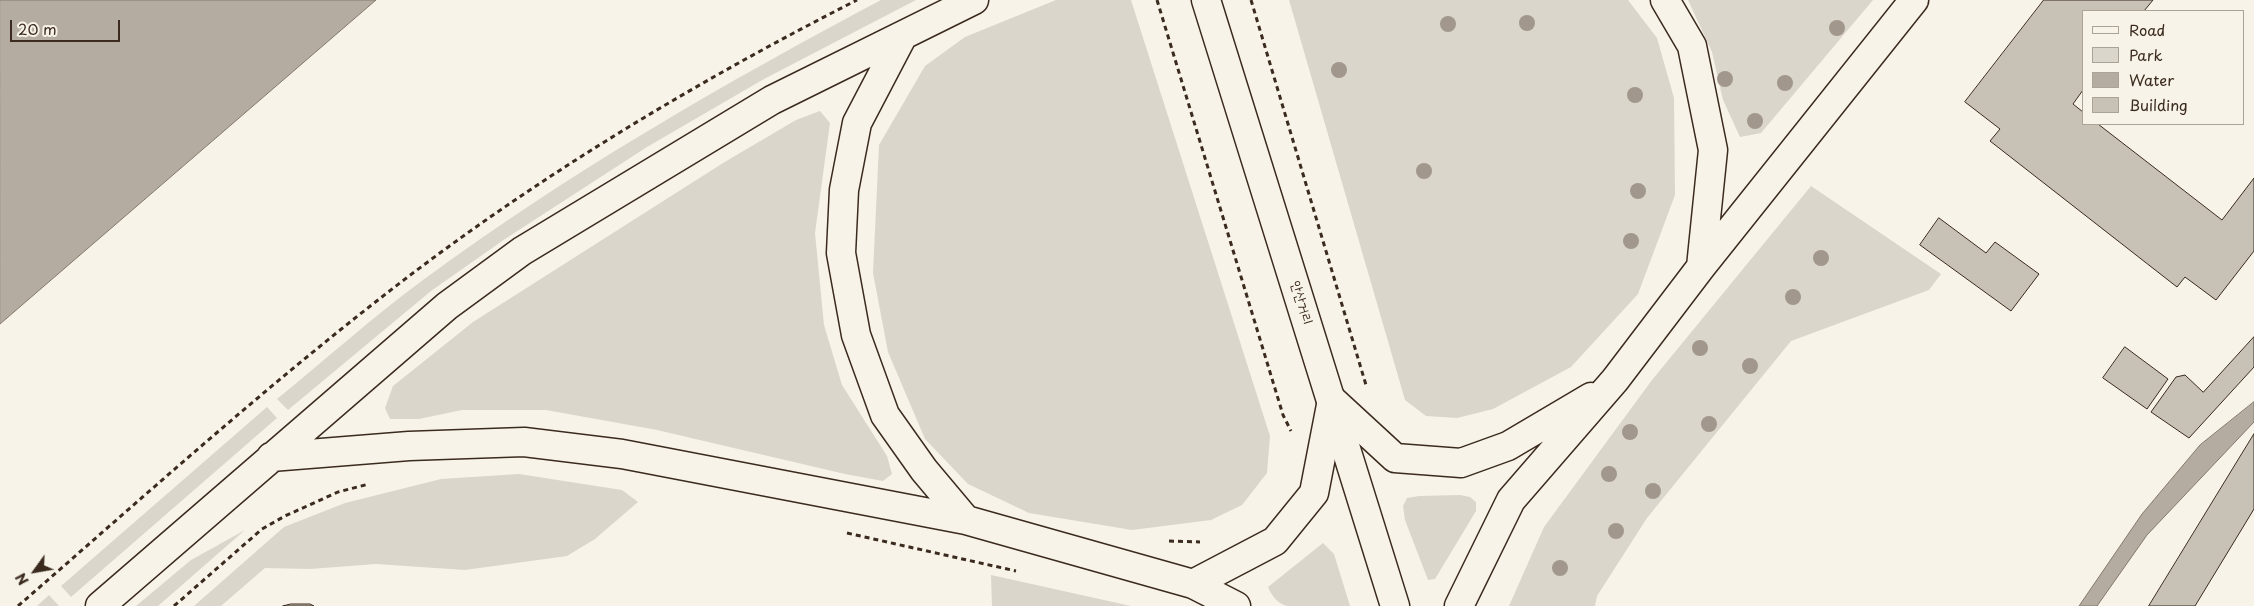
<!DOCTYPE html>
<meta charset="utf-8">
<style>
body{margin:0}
#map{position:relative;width:2254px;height:606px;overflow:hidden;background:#f7f3e8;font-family:"Playpen Sans",sans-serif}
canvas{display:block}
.legend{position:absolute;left:2082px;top:10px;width:162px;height:115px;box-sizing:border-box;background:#f7f3e8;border:1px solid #aca397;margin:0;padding:6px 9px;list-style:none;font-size:15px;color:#3b2a1e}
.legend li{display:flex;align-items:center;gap:10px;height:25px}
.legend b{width:25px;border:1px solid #aca397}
.north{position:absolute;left:10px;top:546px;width:50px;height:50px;-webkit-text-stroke:4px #f7f3e8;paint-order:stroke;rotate:238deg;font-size:14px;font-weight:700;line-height:20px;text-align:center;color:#3b2a1e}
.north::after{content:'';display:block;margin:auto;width:18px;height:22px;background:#3b2a1e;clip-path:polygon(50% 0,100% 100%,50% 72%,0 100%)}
.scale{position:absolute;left:10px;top:20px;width:110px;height:22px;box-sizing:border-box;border:2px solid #3b2a1e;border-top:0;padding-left:6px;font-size:15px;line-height:18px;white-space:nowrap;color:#3b2a1e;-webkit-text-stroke:4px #f7f3e8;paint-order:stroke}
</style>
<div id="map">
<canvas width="2254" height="606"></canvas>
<ul class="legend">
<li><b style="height:6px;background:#f7f3e8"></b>Road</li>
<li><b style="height:14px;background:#dbd6cb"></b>Park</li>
<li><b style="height:14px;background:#b4aca0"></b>Water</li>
<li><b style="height:14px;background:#c8c1b6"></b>Building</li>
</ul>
<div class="north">N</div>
<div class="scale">20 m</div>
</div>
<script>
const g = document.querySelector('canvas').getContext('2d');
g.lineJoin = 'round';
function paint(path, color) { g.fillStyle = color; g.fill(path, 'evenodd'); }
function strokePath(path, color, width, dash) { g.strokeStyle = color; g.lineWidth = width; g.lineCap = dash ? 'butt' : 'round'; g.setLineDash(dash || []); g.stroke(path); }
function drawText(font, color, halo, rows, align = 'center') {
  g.font = font + ' "Playpen Sans","Poor Story",sans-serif'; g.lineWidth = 4; g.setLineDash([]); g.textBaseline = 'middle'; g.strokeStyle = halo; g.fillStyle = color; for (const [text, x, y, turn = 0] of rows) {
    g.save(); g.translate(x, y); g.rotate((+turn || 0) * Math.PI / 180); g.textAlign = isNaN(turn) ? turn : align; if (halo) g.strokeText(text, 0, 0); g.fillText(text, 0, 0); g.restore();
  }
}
const green = new Path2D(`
 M 881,0 L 916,0 L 764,79 L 647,147 L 505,239 L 431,291 L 288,410 L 277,399 C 326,359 373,317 423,280 C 568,173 723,84 881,0 Z
 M 1056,0 L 1131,0 L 1270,436 L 1267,473 L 1242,505 L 1211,520 L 1132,530 L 1029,513 L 968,484 L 925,439 L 888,352 L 873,273 L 879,145 L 925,66 L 965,37 Z
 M 1289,0 L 1628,0 L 1657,38 L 1674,98 L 1675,195 L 1638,294 L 1571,367 L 1493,409 L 1457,418 L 1426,416 L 1405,400 Z
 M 1688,0 L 1873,0 L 1761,133 L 1740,137 L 1723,100 L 1712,52 Z
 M 820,111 L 830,123 L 815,233 L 824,325 L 842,385 L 887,456 L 892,474 L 883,481 L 845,474 L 657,430 L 546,410 L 462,410 L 419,419 L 390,419 L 385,408 L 393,386 L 473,322 L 723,163 L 796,120 Z
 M 1811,186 L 1941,274 L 1929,290 L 1791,341 L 1647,518 L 1597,596 L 1595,606 L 1509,606 L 1544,527 L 1652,380 Z
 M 267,407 L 277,418 L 71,597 L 61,586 Z
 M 519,474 L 622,490 L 638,502 L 595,539 L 567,556 L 465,570 L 376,564 L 310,569 L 265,568 L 221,606 L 194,606 L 284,527 L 345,503 L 441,479 Z
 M 1460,495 L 1470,497 L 1476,502 L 1476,511 L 1435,579 L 1428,580 L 1405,520 L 1403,506 L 1407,498 L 1419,496 Z
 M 245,530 L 158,606 L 136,606 L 191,560 Z
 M 1323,543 L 1334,554 L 1350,606 C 1333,606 1301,606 1287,606 C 1278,604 1271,595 1268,587 Z
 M 991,575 L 1131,606 L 992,606 Z
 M 49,595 L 59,606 L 37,606 Z`);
const water = new Path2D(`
 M 0,0 L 376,0 L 0,324 Z
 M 2254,402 L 2254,422 L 2147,535 L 2097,606 L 2079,606 L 2142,514 L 2200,445 Z`);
const building = new Path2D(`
 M 2044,0 L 2153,0 L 2144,11 L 2083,11 L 2083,90 L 2073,104 L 2083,112 L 2083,124 L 2098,124 L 2222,220 L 2254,178 L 2254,251 L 2216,300 L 2185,277 L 2177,287 L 1990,141 L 2000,129 L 1965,102 Z
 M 1939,218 L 1986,253 L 1995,242 L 2039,274 L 2011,311 L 1920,245 Z
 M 2254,337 L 2254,367 L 2189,438 L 2151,412 L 2176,377 L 2185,375 L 2203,392 Z
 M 2125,347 L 2168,379 L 2147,409 L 2103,378 Z
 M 2254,434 L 2254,509 L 2195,606 L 2149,606 Z
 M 291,604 L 310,604 L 314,606 L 283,606 Z`);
const path = new Path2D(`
 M 1157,0 L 1283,415 L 1291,431
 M 1251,0 L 1366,385
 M 847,533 L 1016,571
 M 1169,541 L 1200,542
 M 18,606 C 148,493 276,377 413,273 C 552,168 702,79 857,0
 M 174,606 L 262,529 L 285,516 L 338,492 L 369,484`);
const secondary = new Path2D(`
 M 1665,0 L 1692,46 L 1713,150 L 1701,267
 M 902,37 L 857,123 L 844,190 L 841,253 L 856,335 L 885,415 L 924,470 L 966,520
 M 1332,400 L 1395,458 L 1461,463 L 1508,446 L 1591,397
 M 271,457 L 409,446 L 524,442 L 622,454 L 966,520 L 1193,584 L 1236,606
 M 1193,584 L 1275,541 L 1314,493 L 1332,400
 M 100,606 L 447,306 L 522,251 L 772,100 L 974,0
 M 1459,606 L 1511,500 L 1615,380 L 1701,267 L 1914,0`);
const primary = new Path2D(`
 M 1206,0 L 1395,606`);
const trees = [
 [1527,23],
 [1448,24],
 [1837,28],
 [1339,70],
 [1725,79],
 [1785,83],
 [1635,95],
 [1755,121],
 [1424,171],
 [1638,191],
 [1631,241],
 [1821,258],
 [1793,297],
 [1700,348],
 [1750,366],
 [1709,424],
 [1630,432],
 [1609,474],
 [1653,491],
 [1616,531],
 [1560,568]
];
const streetNames = [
 ["안산거리",1301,303,73]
];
paint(green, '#dbd6cb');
paint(water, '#b4aca0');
strokePath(water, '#84786c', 1);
paint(building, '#c8c1b6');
strokePath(building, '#3b2a1e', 1);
strokePath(secondary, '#3b2a1e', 31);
strokePath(primary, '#3b2a1e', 31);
strokePath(path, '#3b2a1e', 3, [5, 4]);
strokePath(secondary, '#f7f3e8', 28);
strokePath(primary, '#f7f3e8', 28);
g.fillStyle = '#a1978c';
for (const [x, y] of trees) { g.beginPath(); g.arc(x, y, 8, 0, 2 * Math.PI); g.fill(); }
drawText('14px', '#3b2a1e', '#f7f3e8', streetNames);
</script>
